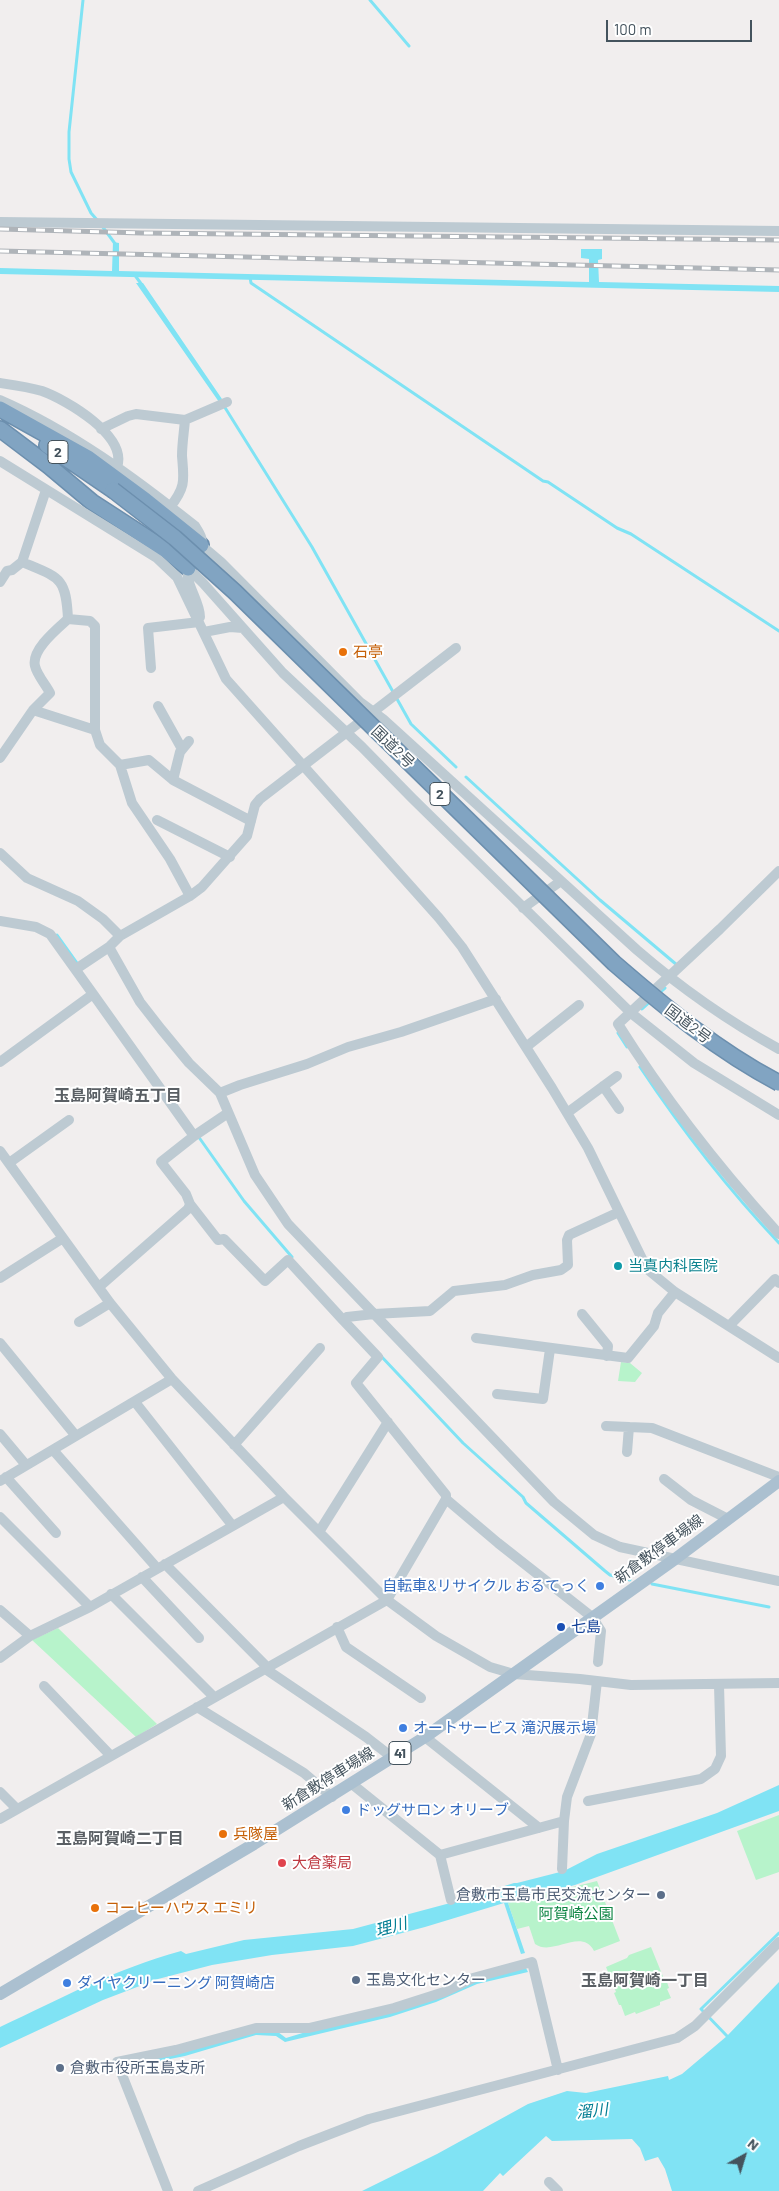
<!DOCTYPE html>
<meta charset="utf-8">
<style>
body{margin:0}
#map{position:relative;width:779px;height:2191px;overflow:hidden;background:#f1eeee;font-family:Barlow,sans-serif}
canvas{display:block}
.north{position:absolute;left:719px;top:2131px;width:50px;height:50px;-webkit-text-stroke:4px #fff;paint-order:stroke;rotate:39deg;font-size:14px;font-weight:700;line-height:20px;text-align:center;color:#44535d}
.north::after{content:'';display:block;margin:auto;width:18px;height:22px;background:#44535d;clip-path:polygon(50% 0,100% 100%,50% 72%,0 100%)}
.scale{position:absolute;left:606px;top:20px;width:146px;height:22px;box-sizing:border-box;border:2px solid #44535d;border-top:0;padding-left:6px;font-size:15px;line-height:18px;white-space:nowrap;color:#44535d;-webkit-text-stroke:4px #fff;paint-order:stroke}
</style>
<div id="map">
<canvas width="779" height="2191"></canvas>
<div class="north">N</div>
<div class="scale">100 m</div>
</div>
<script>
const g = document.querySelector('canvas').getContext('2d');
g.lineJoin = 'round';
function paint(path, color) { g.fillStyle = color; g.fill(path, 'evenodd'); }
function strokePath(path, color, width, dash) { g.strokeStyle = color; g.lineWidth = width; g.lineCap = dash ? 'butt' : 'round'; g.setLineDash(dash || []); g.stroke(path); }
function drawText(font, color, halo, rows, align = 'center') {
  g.font = font + ' Barlow,"Noto Sans JP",sans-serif'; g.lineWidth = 4; g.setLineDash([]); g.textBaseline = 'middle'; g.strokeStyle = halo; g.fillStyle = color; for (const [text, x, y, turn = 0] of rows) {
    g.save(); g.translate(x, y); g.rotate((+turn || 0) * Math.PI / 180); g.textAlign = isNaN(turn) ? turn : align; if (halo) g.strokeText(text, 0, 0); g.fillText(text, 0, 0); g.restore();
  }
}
const green = new Path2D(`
 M 621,1362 L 630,1363 L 642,1373 L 635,1382 L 618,1381 Z
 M 58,1628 L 157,1724 L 136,1737 L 32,1640 Z
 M 779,1815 L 779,1872 L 756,1880 L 737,1831 Z
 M 597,1881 L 620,1941 L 594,1951 C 581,1927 553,1957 535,1944 L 529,1926 L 517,1929 L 508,1903 Z
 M 651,1947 L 664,1979 L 666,1979 L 669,1988 L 667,1989 L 671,1998 L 660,2002 L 660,2005 L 636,2014 L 635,2012 L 625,2016 L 621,2005 L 619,2005 L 614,1993 L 616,1992 L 606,1967 L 627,1958 L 629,1955 Z`);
const water = new Path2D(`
 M 113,242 L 119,243 L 119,271 L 589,282 L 589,259 L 581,258 L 581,249 L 602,249 L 602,259 L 598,260 L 599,282 L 779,286 L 779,292 L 0,274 L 0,268 L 112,271 Z
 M 136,283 L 143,283 L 222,399 L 219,402 Z
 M 779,1785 L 779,1811 L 575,1885 L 508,1903 L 525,1953 L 521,1954 L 504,1903 L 425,1927 L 353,1946 L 272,1955 L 212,1965 L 158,1979 L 103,2000 L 0,2048 L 0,2027 C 62,1998 115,1969 181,1951 L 186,1954 L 244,1940 L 353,1929 L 454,1902 L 514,1883 L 517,1883 L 564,1871 L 597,1854 L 717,1813 Z
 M 526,1968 L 528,1972 L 477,1984 L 436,2002 L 390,2017 L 285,2042 L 276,2036 L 256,2035 L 185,2056 L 130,2067 L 129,2064 L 256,2032 L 278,2032 L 286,2038 L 472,1982 Z
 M 779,1982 L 779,2191 L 672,2191 L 665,2169 L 658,2157 L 645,2161 L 640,2148 L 632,2139 L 552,2141 L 546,2136 L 503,2176 L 500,2173 L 483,2191 L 362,2191 L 437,2154 L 528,2104 L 567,2091 L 586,2093 L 668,2076 L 669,2080 L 682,2074 L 727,2036 Z`);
const stream = new Path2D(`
 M 83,0 L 69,132 L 69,159 L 71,172 L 91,213 L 98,221
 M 370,0 L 409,46
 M 102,226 L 116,245
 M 134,274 L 142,285
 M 250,277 L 251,283 L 543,481 L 548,482 L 617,528 L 631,534 L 779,631
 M 224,406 L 312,547 L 411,724 L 456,767
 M 466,777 L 600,900 L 677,965
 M 57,935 L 77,963
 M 658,994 L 665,988
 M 642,1009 L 652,1000
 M 619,1031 L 618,1033 L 627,1047
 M 640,1067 C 682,1130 727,1188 779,1243
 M 198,1136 L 244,1201 L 292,1257
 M 380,1355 L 463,1443 L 523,1497 L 526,1503 L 605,1571 L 610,1575 L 630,1580
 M 652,1584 L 769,1607
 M 727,2036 L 701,2009 L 779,1933`);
const minor = new Path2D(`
 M 0,222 L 779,231
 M 0,383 C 14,385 29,387 42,391 C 67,400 128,436 117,467
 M 0,400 C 71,431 135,478 195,526 C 200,534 204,539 200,547
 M 101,429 L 128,416 L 136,414 L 185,420
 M 0,461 L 157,558 L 177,577 L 226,679 L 439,918 L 462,947 L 552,1088 L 588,1148 L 647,1269 L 675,1292 L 779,1358
 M 46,490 L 22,562 C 60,578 66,577 68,619 L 90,621 L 95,626 L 95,730 L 100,745 L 120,765 L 132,803 L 170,859 L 190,896
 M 170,507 C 186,487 184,480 182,456 C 182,444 184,432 185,420 L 227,402
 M 201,545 L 221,562 L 360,702 L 383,719 L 637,950 C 681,988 728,1021 779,1049
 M 189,567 C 183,582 200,600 200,617
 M 188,568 L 203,583 L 283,673 L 362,747 L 412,798 L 631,1013 L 694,1063 L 779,1115
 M 0,582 L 7,571 L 12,570 L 22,562
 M 68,619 C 57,629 31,650 35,666 C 37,675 46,685 50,693 L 33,710 L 95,730
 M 204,632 L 230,627 L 243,628
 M 151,668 L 148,628 L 199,622
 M 158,706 L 182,749
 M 189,741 L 180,752 L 173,780 L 251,821
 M 0,758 L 33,710
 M 120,765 L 149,760 L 173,780
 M 157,820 L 230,857
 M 0,853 L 27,878 L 78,901 L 103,919 L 120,936
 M 779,871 L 720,929 L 618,1024 C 665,1099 719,1168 779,1234
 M 523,908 L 561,881
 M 0,921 L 36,927 L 50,934 L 93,994 L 0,1062
 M 109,947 L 140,1002 L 161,1029 L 189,1063 L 220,1093 L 255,1175 L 288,1224 L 554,1502 L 594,1535 L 620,1547 L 779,1581
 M 76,969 L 109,947 L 120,936 L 190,896 L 202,887 L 247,836 L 255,805 L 260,799 L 456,648
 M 93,994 L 194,1136
 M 526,1047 L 579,1005
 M 603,1086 L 619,1109
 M 220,1093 L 240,1085 L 307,1064 L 348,1047 L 401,1032 L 496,999
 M 567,1113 L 617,1076
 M 0,1151 L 110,1303 L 172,1379 L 284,1497 L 387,1600 L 436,1636 L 490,1667 L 514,1674 L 580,1679 L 631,1685 L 779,1683
 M 9,1163 L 69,1120
 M 190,1204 L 218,1240 L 224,1239 L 265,1281 L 288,1260 L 343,1320 L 347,1317 L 374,1314 L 430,1311 L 454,1291 L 505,1285 L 533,1275 L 561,1270 L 568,1265 L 567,1240 L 569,1235 L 619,1212
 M 0,1278 L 63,1238
 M 99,1287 L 188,1209 L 190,1204 L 186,1194 L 161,1162 L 194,1136 L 228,1113
 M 582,1314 L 608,1346 L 607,1356
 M 343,1320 L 378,1357 L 356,1383 L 446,1495 L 446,1499
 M 79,1322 L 110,1303
 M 729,1326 L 775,1279 L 779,1283
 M 476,1338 L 628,1358 L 654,1326 L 658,1313 L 675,1292
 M 0,1343 L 76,1436
 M 497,1394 L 543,1399 L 550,1349
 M 135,1402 L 232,1525
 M 606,1426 L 652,1428 L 779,1477
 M 0,1434 L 26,1465
 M 234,1445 L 320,1348
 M 53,1450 L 157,1568
 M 627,1452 L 629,1427
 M 6,1477 L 56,1533
 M 664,1479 L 691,1500 L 728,1519
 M 0,1481 L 172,1379
 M 0,1517 L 90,1607
 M 319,1532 L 388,1422
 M 165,1564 L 267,1667
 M 142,1577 L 199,1638
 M 111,1594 L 214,1697
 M 0,1610 L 30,1636
 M 337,1627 L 346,1647 L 421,1698
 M 0,1658 L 30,1636 L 90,1607 L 284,1497
 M 264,1668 L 366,1737 L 393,1758
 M 44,1686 L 111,1756
 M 197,1707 L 304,1773 L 332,1797
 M 425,1737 L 539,1828
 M 352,1784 L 440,1855 L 451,1900
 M 0,1792 L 17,1809
 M 588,1801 L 701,1779 L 715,1769 L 721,1756 L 719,1685
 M 0,1819 L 387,1600 L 446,1499 L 498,1543 L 592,1617 L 601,1631 L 598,1662
 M 440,1855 L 564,1821 L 567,1797 L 591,1734 L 597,1681
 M 562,1869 L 564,1821
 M 549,2182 L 558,2191
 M 168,2191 L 117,2062 L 176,2050 L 256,2028 L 309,2028 L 394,2008 L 444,1992 L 473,1978 L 532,1962 L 558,2070
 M 198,2191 L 299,2146 L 369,2119 L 677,2038 L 695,2026 L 779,1942`);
const major = new Path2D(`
 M 0,1994 L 254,1844 L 425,1737 L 675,1559 L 779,1481`);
const highway = new Path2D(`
 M 0,409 L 88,458 L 145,500 L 201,545
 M 0,429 L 49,466 L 92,502 L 166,550 L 188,568
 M 47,445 L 113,490`);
const rail = new Path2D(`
 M 0,229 L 142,233 L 779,240
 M 0,251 L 779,270`);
const highwayBridge = new Path2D(`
 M 113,490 L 175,538 L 235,592 L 614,963 C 666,1008 718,1051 779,1083`);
const markers = [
 [343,652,5,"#e8710a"],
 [618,1266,5,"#0f9aa8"],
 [600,1586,5,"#3f7fe0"],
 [561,1627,5,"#1a4fb4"],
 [403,1728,5,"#3f7fe0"],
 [346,1810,5,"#3f7fe0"],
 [223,1834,5,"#e8710a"],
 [282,1863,5,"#e0444e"],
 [661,1895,5,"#5c6f8a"],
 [95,1908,5,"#e8710a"],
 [356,1980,5,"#5c6f8a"],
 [67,1983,5,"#3f7fe0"],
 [60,2068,5,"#5c6f8a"]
];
const shields = [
 [58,452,20],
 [440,794,20],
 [400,1753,22]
];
const shieldNames = [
 ["2",58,452],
 ["2",440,794],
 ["41",400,1753]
];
const foodNames = [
 ["石亭",353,652],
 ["兵隊屋",233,1834],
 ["コーヒーハウス エミリ",105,1908]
];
const streetNames = [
 ["国道2号",393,747,44],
 ["国道2号",688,1024,37],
 ["新倉敷停車場線",659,1549,-36],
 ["新倉敷停車場線",328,1779,-32]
];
const cultureNames = [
 ["当真内科医院",628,1266]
];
const shopNames = [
 ["自転車&リサイクル おるてっく",590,1586,"right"],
 ["オートサービス 滝沢展示場",413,1728],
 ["ドッグサロン オリーブ",356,1810],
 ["ダイヤクリーニング 阿賀崎店",77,1983]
];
const transitNames = [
 ["七島",571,1627]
];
const healthNames = [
 ["大倉薬局",292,1863]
];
const serviceNames = [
 ["倉敷市玉島市民交流センター",651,1895,"right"],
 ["玉島文化センター",366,1980],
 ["倉敷市役所玉島支所",70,2068]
];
const parkNames = [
 ["阿賀崎公園",576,1914]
];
const neighbourhoodNames = [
 ["玉島阿賀崎五丁目",118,1096],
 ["玉島阿賀崎二丁目",120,1839],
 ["玉島阿賀崎一丁目",645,1981]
];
const waterNames = [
 ["理川",391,1927,-15],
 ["溜川",592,2111,-6]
];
paint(green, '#b7f3cb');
paint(water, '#80e3f4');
strokePath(stream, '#80e3f4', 3);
strokePath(highway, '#6c8fae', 18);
strokePath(minor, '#bdcad2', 10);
strokePath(major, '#abc0d0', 12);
strokePath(highway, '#81a4c2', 15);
strokePath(rail, '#afb4b9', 5);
strokePath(rail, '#fff', 3, [9]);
strokePath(highwayBridge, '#6c8fae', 18, []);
strokePath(highwayBridge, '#81a4c2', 15);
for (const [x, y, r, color] of markers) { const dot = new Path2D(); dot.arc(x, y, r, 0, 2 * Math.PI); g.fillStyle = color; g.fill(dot); strokePath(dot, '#fff', 2); }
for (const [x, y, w] of shields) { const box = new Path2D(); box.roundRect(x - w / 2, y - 11.5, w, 23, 4); g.fillStyle = '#fff'; g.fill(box); strokePath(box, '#44535d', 1); }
drawText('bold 14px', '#44535d', null, shieldNames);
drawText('15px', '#c56008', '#fff', foodNames, 'left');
drawText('15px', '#44535d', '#fff', streetNames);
drawText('15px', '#0d838f', '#fff', cultureNames, 'left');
drawText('15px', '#366cbe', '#fff', shopNames, 'left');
drawText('15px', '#164399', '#fff', transitNames, 'left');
drawText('15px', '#be3a42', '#fff', healthNames, 'left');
drawText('15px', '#4e5e75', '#fff', serviceNames, 'left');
drawText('15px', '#0e8543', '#fff', parkNames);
drawText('bold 16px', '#5a5f64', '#fff', neighbourhoodNames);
drawText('italic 16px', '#037e93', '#fff', waterNames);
</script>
